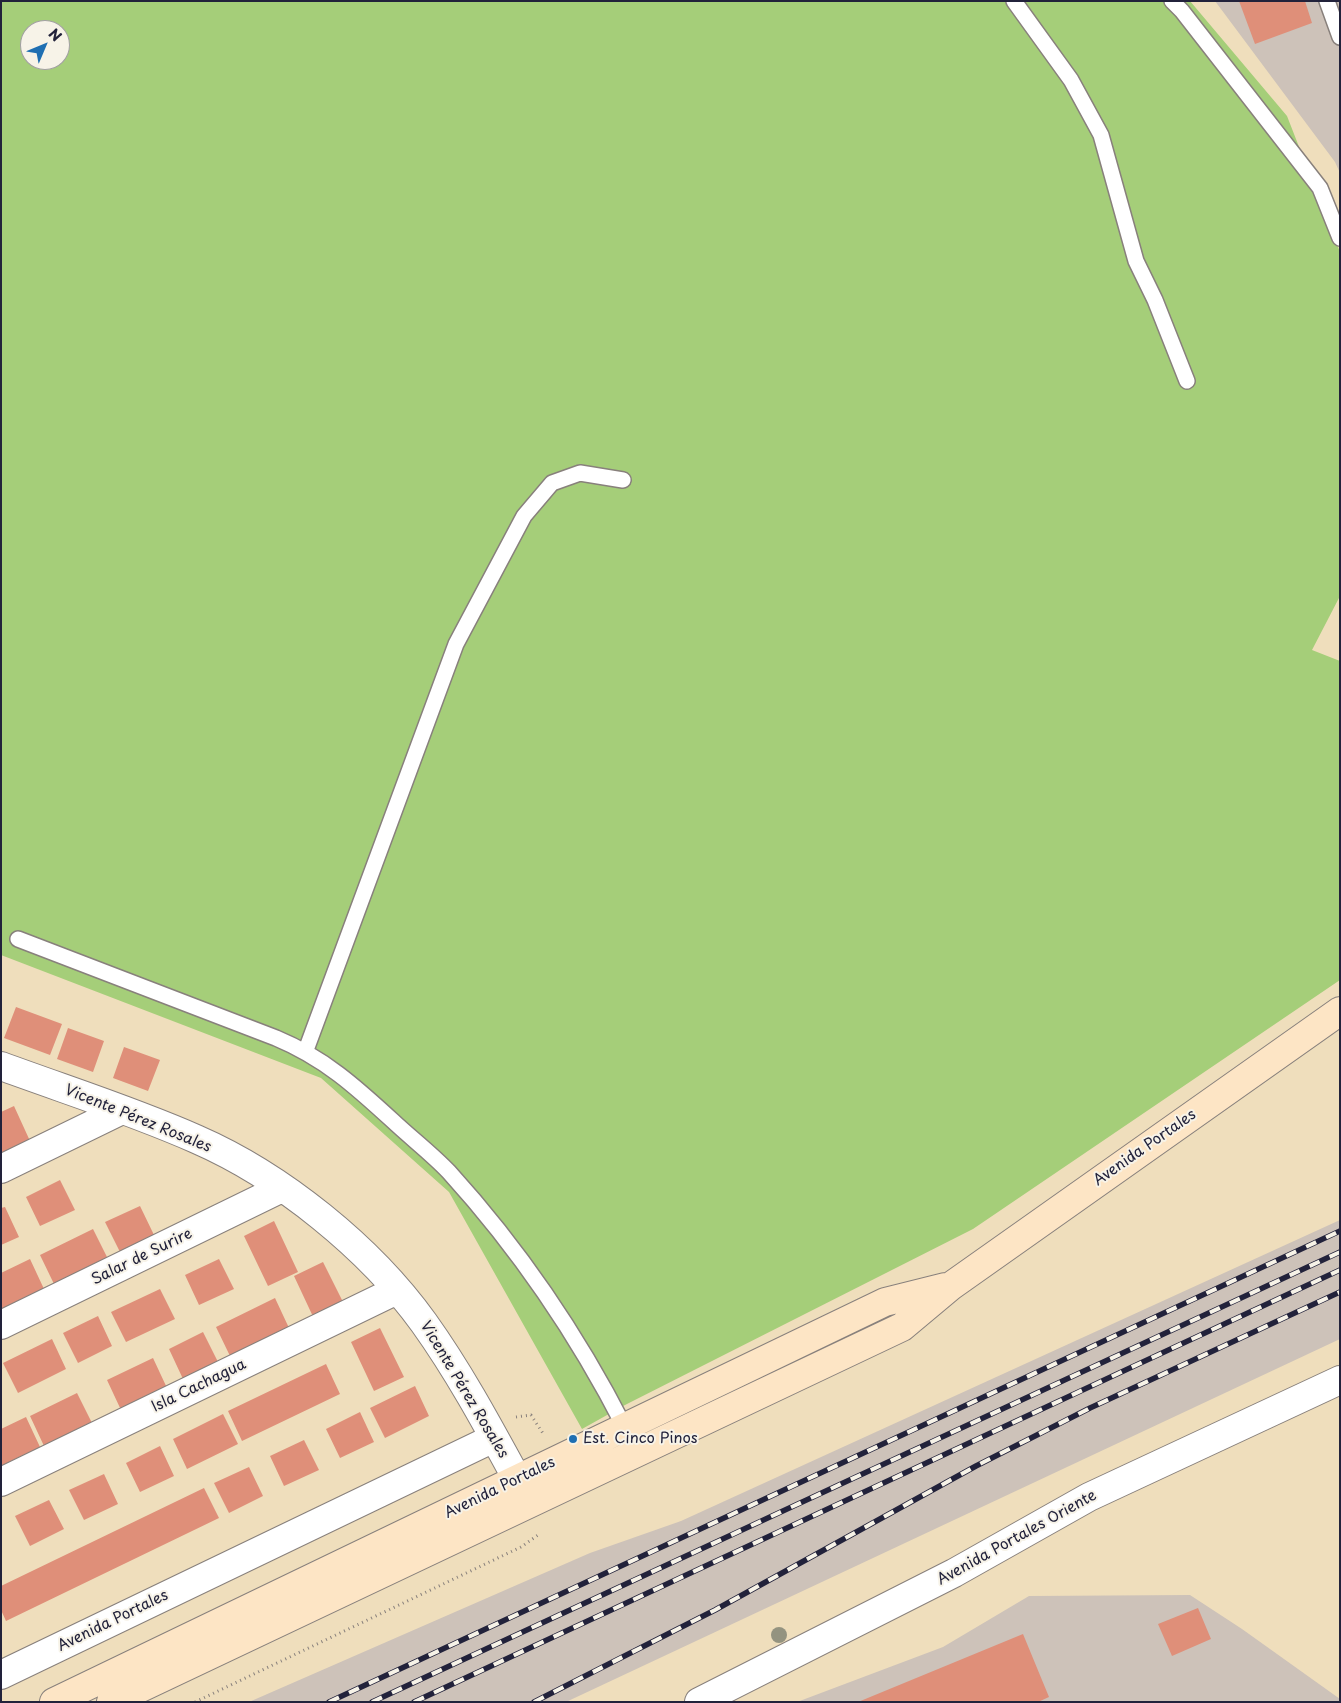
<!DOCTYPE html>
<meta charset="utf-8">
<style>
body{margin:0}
#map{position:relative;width:1341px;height:1703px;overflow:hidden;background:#efdebc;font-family:"Playpen Sans",sans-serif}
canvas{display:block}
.frame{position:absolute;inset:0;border:2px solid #22223b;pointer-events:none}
.north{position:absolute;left:20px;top:20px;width:50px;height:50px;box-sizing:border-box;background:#f7f3e8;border:1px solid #a29fa3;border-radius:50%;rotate:45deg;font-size:14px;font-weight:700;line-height:20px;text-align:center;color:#22223b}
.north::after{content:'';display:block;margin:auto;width:18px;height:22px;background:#1f6fb2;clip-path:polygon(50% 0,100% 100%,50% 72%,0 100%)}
</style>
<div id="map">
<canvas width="1341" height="1703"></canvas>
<div class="frame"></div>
<div class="north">N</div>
</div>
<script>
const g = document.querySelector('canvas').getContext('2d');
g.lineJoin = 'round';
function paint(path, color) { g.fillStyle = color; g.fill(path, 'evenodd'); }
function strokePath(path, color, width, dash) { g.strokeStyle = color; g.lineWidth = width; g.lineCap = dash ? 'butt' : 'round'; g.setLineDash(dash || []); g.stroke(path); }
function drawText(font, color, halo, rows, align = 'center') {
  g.font = font + ' "Playpen Sans",sans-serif'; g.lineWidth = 4; g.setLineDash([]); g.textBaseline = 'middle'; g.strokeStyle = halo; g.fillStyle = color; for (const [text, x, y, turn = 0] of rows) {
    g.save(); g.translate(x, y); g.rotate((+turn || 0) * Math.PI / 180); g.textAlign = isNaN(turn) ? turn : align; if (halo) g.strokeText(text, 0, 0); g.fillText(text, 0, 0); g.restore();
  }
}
const industrial = new Path2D(`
 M 1215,1 L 1340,1 L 1340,173 L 1335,162 Z
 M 1340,1220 L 1340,1339 L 566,1702 L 249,1702 L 590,1553 L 681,1521 Z
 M 1190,1595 L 1242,1629 L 1340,1699 L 1340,1702 L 797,1702 L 943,1647 L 1029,1596 Z`);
const green = new Path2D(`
 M 1,1 L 1190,1 L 1287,116 L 1340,252 L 1340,596 L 1312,650 L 1340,661 L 1340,980 L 973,1229 L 625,1405 L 582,1429 L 449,1192 L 321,1078 L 1,955 ZM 30,30 L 60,30 L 60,60 L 30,60 Z`);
const building = new Path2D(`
 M 1239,1 L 1305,1 L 1312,23 L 1255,44 Z
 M 16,1007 L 62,1024 L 50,1055 L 4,1038 Z
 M 68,1028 L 104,1041 L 93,1072 L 57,1059 Z
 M 124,1047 L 160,1060 L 148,1091 L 113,1078 Z
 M 14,1106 L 30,1141 L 1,1154 L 1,1112 Z
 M 60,1180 L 75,1210 L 40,1226 L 26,1197 Z
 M 140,1206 L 154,1235 L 120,1252 L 105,1222 Z
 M 5,1207 L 19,1237 L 1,1245 L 1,1208 Z
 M 274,1221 L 298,1272 L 268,1286 L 244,1236 Z
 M 93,1229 L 108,1259 L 54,1284 L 40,1255 Z
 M 30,1259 L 44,1289 L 1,1310 L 1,1273 Z
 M 219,1259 L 234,1289 L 199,1305 L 185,1275 Z
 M 323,1262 L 346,1308 L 316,1323 L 294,1276 Z
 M 160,1289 L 175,1319 L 126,1342 L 111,1312 Z
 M 275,1298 L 289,1328 L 230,1356 L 216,1327 Z
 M 98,1316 L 112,1346 L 78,1363 L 63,1333 Z
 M 380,1328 L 404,1377 L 374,1391 L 351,1342 Z
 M 203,1332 L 218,1362 L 183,1379 L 169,1349 Z
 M 52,1339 L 66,1369 L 18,1393 L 3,1363 Z
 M 153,1358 L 167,1388 L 121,1410 L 107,1380 Z
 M 326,1364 L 340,1394 L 242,1441 L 228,1411 Z
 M 415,1386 L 429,1416 L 385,1438 L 370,1408 Z
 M 77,1393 L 92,1423 L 44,1446 L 30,1416 Z
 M 360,1412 L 374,1442 L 340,1458 L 326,1429 Z
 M 223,1414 L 238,1444 L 187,1469 L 173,1439 Z
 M 26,1417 L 40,1447 L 1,1466 L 1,1429 Z
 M 304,1440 L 319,1470 L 284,1486 L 270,1456 Z
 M 160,1446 L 174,1476 L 140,1492 L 126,1463 Z
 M 249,1467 L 263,1496 L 229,1513 L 214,1483 Z
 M 104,1474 L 118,1504 L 84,1520 L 69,1490 Z
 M 204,1488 L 219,1518 L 6,1621 L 1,1610 L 1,1586 Z
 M 49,1500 L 64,1529 L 30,1546 L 15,1516 Z
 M 1198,1608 L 1211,1639 L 1172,1656 L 1158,1624 Z
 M 1023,1634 L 1049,1697 L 1038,1702 L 858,1702 Z`);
const path = new Path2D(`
 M 516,1417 L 531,1415 L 544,1435
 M 195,1702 L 521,1547 L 538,1535`);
const service = new Path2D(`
 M 1014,1 L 1071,80 L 1101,135 L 1136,261 L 1155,300 L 1187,381
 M 1172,1 L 1182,11 L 1320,188 L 1340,238
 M 1327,1 L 1340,37
 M 18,939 L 276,1038 C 324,1058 355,1086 393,1121 C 411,1138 432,1154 449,1172 C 518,1248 578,1336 625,1428
 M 306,1050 L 456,644 L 524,516 L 552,483 L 580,473 L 623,480`);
const minor = new Path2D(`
 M 1,1066 C 66,1090 133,1111 196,1139 C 281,1176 370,1248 424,1323 C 464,1379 495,1439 528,1499
 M 1,1169 L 122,1110
 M 1,1325 L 282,1188
 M 1,1482 L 397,1290
 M 1,1675 L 494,1438
 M 699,1702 L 954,1573 L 1089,1497 L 1340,1380`);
const secondary = new Path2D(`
 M 54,1702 L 885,1302 L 945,1287
 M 111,1702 L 902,1327 L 951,1286 L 1340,1011`);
const rail = new Path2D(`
 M 329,1702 L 1340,1231
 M 372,1702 L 1340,1252
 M 414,1702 L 1340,1270
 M 534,1702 L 715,1610 L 976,1466 L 1090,1408 L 1340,1292`);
const trees = [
 [779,1635]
];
const markers = [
 [573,1439,5,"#1f6fb2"]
];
const streetNames = [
 ["Vicente Pérez Rosales",138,1119,22],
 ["Avenida Portales",1145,1148,-35],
 ["Salar de Surire",142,1257,-26],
 ["Isla Cachagua",199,1386,-26],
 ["Vicente Pérez Rosales",464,1390,59],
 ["Avenida Portales",500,1488,-26],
 ["Avenida Portales Oriente",1017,1538,-29],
 ["Avenida Portales",113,1621,-26]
];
const poiNames = [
 ["Est. Cinco Pinos",583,1439]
];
paint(industrial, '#cdc2b9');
paint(green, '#a5ce79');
paint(building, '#df8f79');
strokePath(service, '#88807c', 18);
strokePath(minor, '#88807c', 30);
strokePath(secondary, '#88807c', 30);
strokePath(path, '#88807c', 3, [1, 4]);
strokePath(service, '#fff', 15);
strokePath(minor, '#fff', 28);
strokePath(secondary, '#fde5c5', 28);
strokePath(rail, '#22223b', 5.5);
strokePath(rail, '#f7f3e8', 4, [11]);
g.fillStyle = '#949380';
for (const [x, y] of trees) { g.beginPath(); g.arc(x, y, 8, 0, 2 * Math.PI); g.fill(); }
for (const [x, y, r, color] of markers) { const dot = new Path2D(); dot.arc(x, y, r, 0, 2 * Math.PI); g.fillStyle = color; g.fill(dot); strokePath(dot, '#f7f3e8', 2); }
drawText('15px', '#22223b', '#f7f3e8', streetNames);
drawText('15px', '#22223b', '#f7f3e8', poiNames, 'left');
</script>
